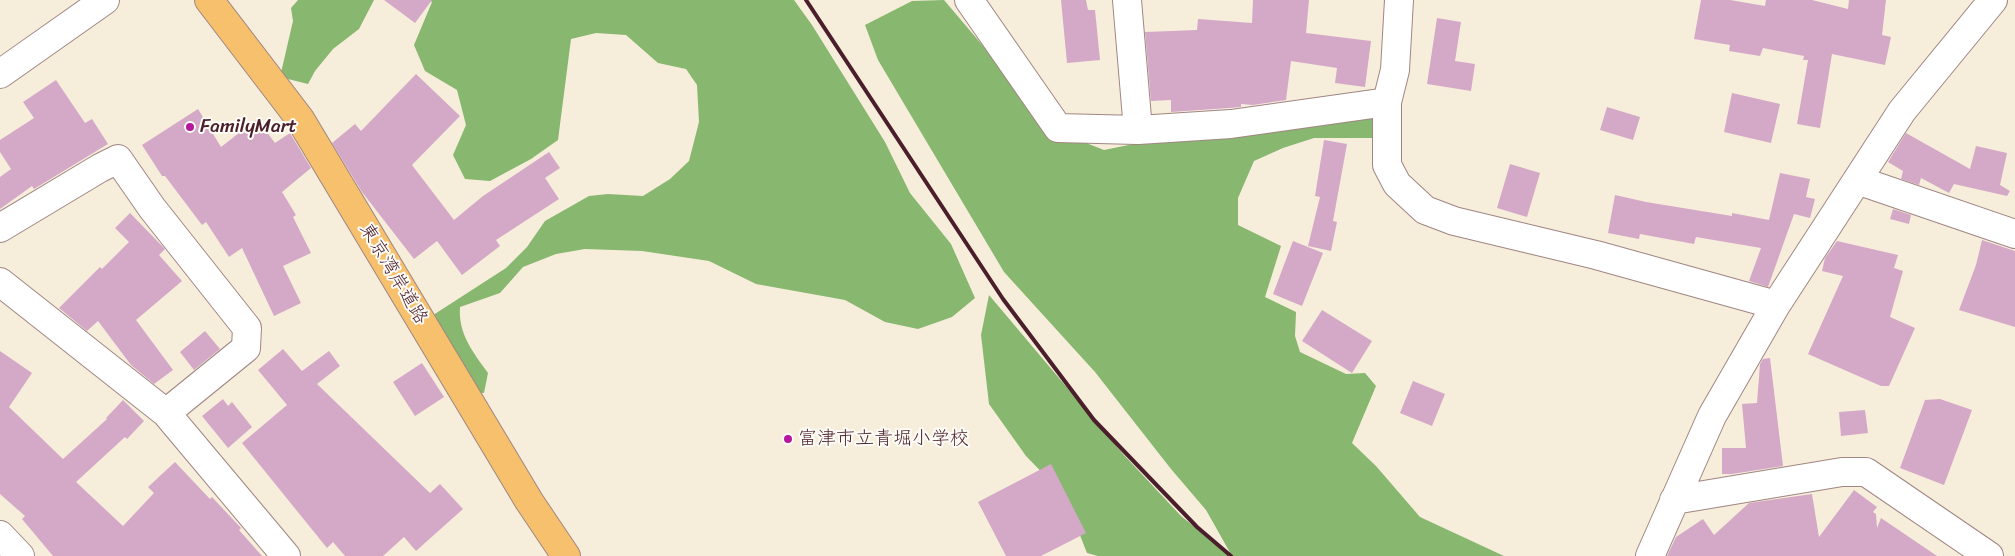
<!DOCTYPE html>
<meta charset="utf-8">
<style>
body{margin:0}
canvas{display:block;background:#f7eddb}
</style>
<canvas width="2015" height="556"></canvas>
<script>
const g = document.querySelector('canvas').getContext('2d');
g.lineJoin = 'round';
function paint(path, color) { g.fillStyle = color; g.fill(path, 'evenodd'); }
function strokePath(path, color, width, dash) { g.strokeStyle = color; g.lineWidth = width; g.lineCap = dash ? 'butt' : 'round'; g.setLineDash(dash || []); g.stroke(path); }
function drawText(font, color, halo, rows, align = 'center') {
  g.font = font + ' Sriracha,"Klee One",sans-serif'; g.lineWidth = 4; g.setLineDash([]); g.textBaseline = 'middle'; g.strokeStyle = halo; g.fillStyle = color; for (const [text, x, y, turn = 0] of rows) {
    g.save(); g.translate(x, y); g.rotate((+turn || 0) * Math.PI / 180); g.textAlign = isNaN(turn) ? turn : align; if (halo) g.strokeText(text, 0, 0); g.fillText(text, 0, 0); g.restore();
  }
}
const forest = new Path2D(`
 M 298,0 L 374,0 L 359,29 L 333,49 L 315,71 L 308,84 L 280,77 L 293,21 L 291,8 Z
 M 429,0 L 794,0 L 812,25 L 885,142 L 910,193 L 951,244 L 975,298 L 952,317 L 918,329 L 885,322 L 845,300 L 756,284 L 709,261 L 642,251 L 585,249 L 556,254 L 523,267 L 500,293 L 460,307 C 458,334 473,352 488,373 L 484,393 L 469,392 L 427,319 L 506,268 L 527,247 L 545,221 L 589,196 L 608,194 L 643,196 L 670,179 L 689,161 L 699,122 L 697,85 L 686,69 L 658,63 L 626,35 L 596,33 L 571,39 L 558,140 L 531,159 L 490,181 L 465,179 L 453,155 L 466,125 L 457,90 L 425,71 L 414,45 L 432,2 Z
 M 944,0 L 989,53 L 1021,100 L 1058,132 L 1104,150 L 1183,134 L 1368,108 L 1380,126 L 1372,138 L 1314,138 L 1283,148 L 1254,161 L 1238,198 L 1238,225 L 1281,246 L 1265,297 L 1296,312 L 1295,336 L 1300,352 L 1346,374 L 1365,373 L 1376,386 L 1352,443 L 1376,466 L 1420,517 L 1504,556 L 1232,556 L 1206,510 L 1171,469 L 1095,372 L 1004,272 L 878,60 L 865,25 L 912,1 Z
 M 989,295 L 1123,454 L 1181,516 L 1231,556 L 1098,556 L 1087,553 L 1064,495 L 1026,456 L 989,404 L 981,335 Z`);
const building = new Path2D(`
 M 384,0 L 432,0 L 415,23 Z
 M 1061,0 L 1086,0 L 1088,10 L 1095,10 L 1100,60 L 1067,63 Z
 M 1253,0 L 1309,0 L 1306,33 L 1371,41 L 1365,87 L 1335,83 L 1337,68 L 1291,61 L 1286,100 L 1253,105 L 1241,104 L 1241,107 L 1229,108 L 1171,112 L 1171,100 L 1151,101 L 1145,32 L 1197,30 L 1198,19 L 1252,23 Z
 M 1701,0 L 1730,0 L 1765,6 L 1766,0 L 1812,0 L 1848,9 L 1849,0 L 1886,0 L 1882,35 L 1891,37 L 1885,65 L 1832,54 L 1820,128 L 1797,124 L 1808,60 L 1803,60 L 1804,56 L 1763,48 L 1760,56 L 1729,51 L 1730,45 L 1694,39 Z
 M 1437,18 L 1461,22 L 1455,61 L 1475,64 L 1471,91 L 1427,84 Z
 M 416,74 L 460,116 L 412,165 L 454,220 L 483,196 L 549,152 L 560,168 L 545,178 L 559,199 L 496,240 L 500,246 L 462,275 L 437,241 L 414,259 L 362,192 L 332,143 L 355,124 L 361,131 Z
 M 56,80 L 85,123 L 92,119 L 108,144 L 34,189 L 32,186 L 0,209 L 0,177 L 11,169 L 0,152 L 0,140 L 34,118 L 23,102 Z
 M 1732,93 L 1780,104 L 1771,143 L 1724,132 Z
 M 1607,107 L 1640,117 L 1633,140 L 1600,130 Z
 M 198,109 L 221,147 L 257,119 L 275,143 L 290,133 L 311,168 L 282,192 L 296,215 L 293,217 L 311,253 L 283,266 L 301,303 L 274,316 L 242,248 L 229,257 L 206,222 L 202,225 L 165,176 L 162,176 L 142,145 Z
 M 1906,133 L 1970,169 L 1976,146 L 2007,153 L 2000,185 L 2010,191 L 2007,196 L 1954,184 L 1949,193 L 1921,178 L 1919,185 L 1901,179 L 1903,171 L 1888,162 Z
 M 1324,140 L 1347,144 L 1333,221 L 1337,222 L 1331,251 L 1308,246 L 1320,197 L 1315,196 Z
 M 1510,164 L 1540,173 L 1527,217 L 1497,208 Z
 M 1780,173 L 1810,179 L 1806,197 L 1815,199 L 1810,218 L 1794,214 L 1768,287 L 1749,281 L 1761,248 L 1696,237 L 1694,244 L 1640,234 L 1639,239 L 1608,233 L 1615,195 L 1646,202 L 1732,216 L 1732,213 L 1769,220 Z
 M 1893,209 L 1911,215 L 1909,224 L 1890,219 Z
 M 130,213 L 165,249 L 159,255 L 182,281 L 136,320 L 173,370 L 154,384 L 131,365 L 98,321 L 87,331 L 59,308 L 100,267 L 102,269 L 129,242 L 115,228 Z
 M 1982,240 L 2015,251 L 2015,327 L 1959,310 L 1976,265 Z
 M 1293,241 L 1323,253 L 1302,306 L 1273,294 Z
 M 1837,241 L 1898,255 L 1894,268 L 1903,271 L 1890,317 L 1915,328 L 1889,386 L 1881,386 L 1808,354 L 1843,276 L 1822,271 L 1825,258 Z
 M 1322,310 L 1372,341 L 1352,373 L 1302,341 Z
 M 205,331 L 220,349 L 194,370 L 180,352 Z
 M 283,349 L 302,371 L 329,351 L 340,366 L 317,384 L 430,493 L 440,484 L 463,509 L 416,551 L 404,537 L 383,556 L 345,556 L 333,542 L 327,548 L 242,443 L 287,405 L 258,370 Z
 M 0,351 L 32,373 L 9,407 L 63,459 L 107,419 L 106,418 L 123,400 L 144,421 L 127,439 L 125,437 L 76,482 L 123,526 L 154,493 L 148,487 L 175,462 L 210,499 L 212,497 L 241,528 L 239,530 L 262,556 L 53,556 L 22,519 L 25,516 L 0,494 Z
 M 1770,358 L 1783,466 L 1732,474 L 1722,474 L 1722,448 L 1746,448 L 1742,404 L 1757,403 L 1760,364 L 1763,359 Z
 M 422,363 L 444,397 L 415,416 L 393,382 Z
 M 1413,381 L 1445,394 L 1432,426 L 1400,413 Z
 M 223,399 L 228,406 L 232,402 L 252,427 L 228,448 L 202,416 Z
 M 1940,399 L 1972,410 L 1944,485 L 1900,468 L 1925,400 Z
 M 1865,410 L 1868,433 L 1841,436 L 1839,412 Z
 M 1051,464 L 1086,533 L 1041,556 L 1006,556 L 978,502 Z
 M 1854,490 L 1877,507 L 1873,512 L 1876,514 L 1877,528 L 1881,518 L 1937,556 L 1667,556 L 1676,537 L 1703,519 L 1714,535 L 1749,503 L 1812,494 L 1819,537 Z`);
const minor = new Path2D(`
 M 969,0 L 1058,128 L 1138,130 L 1231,124 L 1387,102
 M 1127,0 L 1138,130
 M 1399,0 L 1395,70 L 1387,102 L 1387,165 L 1397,184 L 1425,210 L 1454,221 L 1596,255 L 1776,305
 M 0,74 L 105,0
 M 1857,180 L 2015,234
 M 0,228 L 100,168 L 118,159 L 152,208 L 247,328 L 246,348 L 166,413
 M 0,282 L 166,413 L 286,556
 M 1674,500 L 1842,472 L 1866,472 L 1989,556
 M 0,535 L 20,556
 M 1650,556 L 1712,416 L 1776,305 L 1902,111 L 1993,0`);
const highway = new Path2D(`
 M 209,0 L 300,119 L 529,501 L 566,556`);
const rail = new Path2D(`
 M 806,0 L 1003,299 L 1094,420 L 1197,527 L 1231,556`);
const markers = [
 [190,127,5,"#b5179e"],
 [788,439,5,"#b5179e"]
];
const poiNames = [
 ["FamilyMart",200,127],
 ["富津市立青堀小学校",798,439]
];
const streetNames = [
 ["東京湾岸道路",393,274,59]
];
paint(forest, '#88b770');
paint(building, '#d4a9c7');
strokePath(minor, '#a08683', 30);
strokePath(highway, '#a08683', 30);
strokePath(minor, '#fff', 28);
strokePath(highway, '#f7c06c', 28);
strokePath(rail, '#4a1f2b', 4);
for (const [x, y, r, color] of markers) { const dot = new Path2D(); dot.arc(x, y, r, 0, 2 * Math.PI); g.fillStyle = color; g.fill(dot); strokePath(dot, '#fdfcf7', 2); }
drawText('19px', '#4a1f2b', '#fdfcf7', poiNames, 'left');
drawText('19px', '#4a1f2b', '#fdfcf7', streetNames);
</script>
